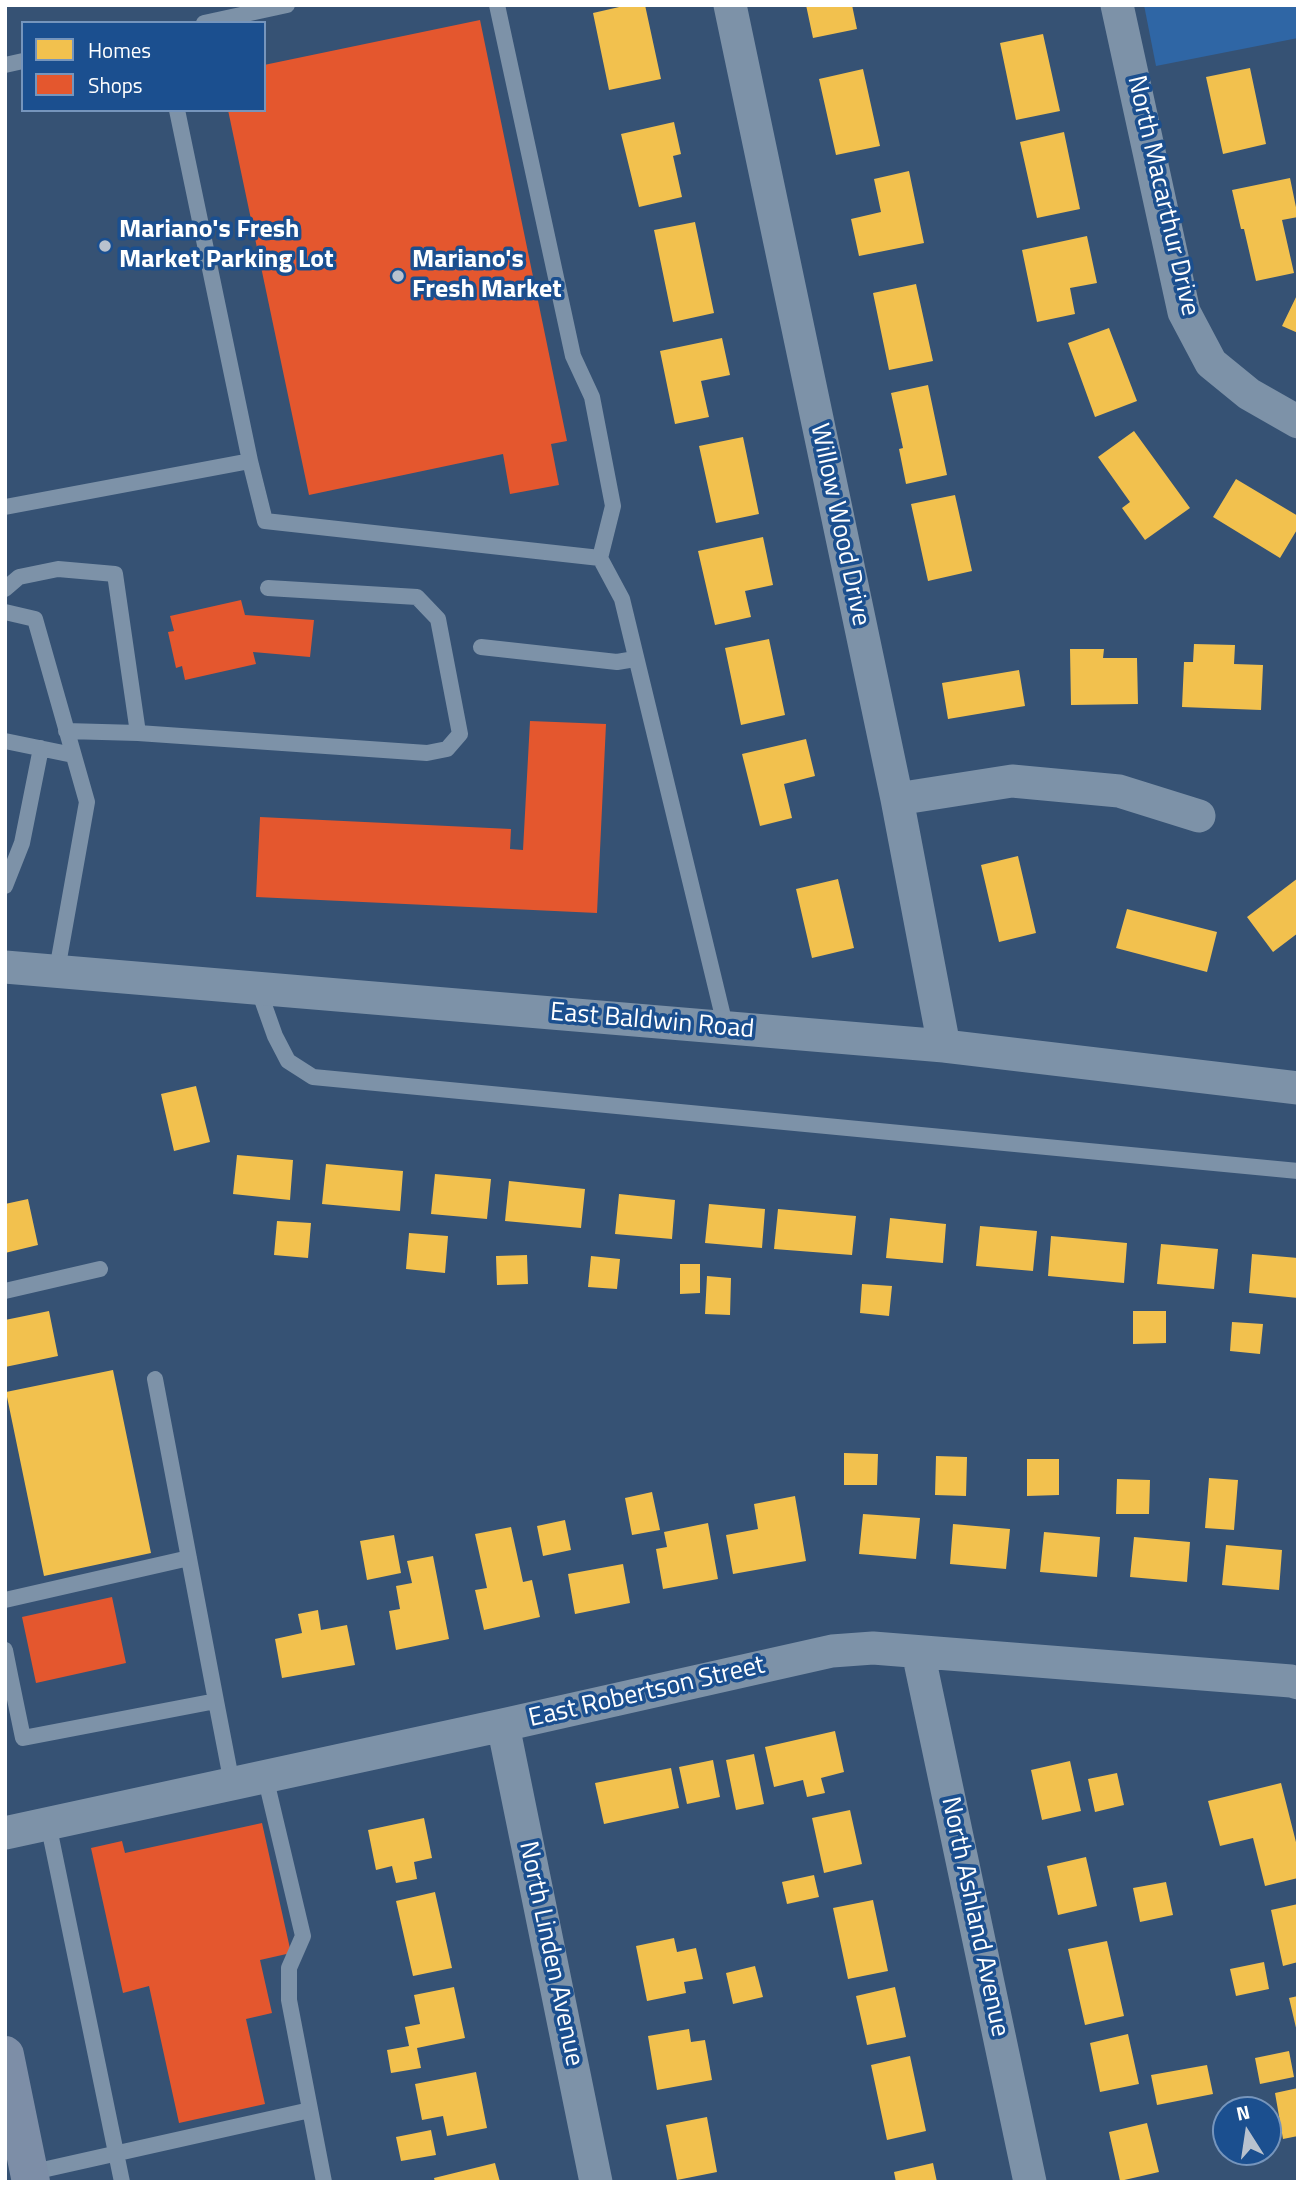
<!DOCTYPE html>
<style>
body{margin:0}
#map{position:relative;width:1303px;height:2187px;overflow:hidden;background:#365274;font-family:"Titillium Web",sans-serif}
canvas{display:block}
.frame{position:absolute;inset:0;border:7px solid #fff;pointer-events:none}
.legend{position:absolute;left:21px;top:21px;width:245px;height:91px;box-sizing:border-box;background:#1b4f8f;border:2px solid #7695bc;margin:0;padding:9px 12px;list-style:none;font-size:21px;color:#fff}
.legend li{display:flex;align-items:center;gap:14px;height:35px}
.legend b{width:35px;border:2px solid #7695bc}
.north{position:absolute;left:1212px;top:2096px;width:70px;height:70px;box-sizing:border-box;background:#1b4f8f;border:2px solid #7695bc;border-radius:50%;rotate:348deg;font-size:19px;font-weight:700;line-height:28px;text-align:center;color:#fff}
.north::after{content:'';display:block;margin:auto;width:24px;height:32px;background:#b9c2ce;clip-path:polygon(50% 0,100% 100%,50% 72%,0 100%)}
</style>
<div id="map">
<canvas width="1303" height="2187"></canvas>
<div class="frame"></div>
<ul class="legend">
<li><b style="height:19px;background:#f2c14e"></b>Homes</li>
<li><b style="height:19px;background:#e4572e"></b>Shops</li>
</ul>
<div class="north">N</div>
</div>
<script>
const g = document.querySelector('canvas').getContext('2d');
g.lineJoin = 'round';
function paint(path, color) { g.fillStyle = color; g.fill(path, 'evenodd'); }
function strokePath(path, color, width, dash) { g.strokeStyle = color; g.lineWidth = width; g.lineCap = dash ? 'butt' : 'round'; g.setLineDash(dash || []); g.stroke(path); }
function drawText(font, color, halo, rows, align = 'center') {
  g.font = font + ' "Titillium Web",sans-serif'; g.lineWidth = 7; g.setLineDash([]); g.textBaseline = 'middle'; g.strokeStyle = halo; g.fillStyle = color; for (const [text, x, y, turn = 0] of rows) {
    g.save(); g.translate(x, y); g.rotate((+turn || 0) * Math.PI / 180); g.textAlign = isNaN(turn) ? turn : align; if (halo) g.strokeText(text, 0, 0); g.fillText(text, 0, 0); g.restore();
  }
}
const green = new Path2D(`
 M 1144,5 L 1298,5 L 1298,38 L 1156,66 Z`);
const homes = new Path2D(`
 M 628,5 L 645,5 L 661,79 L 609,90 L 593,13 Z
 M 806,5 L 852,5 L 857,29 L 813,38 Z
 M 1043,34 L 1060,111 L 1016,120 L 1000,43 Z
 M 1250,68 L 1266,144 L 1223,154 L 1206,77 Z
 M 863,69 L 880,146 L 836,155 L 819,79 Z
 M 674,122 L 681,154 L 673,156 L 682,197 L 639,207 L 621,134 Z
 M 1064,132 L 1080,209 L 1037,218 L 1020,142 Z
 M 909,171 L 924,243 L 859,256 L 851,219 L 881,212 L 874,179 Z
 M 1290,178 L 1298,217 L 1282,220 L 1294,273 L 1256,281 L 1244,229 L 1241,229 L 1232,190 Z
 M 695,222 L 714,313 L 673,322 L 654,230 Z
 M 1087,236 L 1097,283 L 1070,288 L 1075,314 L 1037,322 L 1022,250 Z
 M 916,284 L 933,361 L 889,370 L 873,293 Z
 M 1298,293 L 1298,333 L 1282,326 Z
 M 1109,328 L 1137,401 L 1095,417 L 1068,343 Z
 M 722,338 L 730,375 L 701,381 L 709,417 L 675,424 L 660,351 Z
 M 928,385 L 947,475 L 906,484 L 899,449 L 903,448 L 891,393 Z
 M 1134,431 L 1190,508 L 1145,540 L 1122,508 L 1130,502 L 1098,457 Z
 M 743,437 L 759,514 L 716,523 L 699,446 Z
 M 1236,479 L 1298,516 L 1298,528 L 1280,558 L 1213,517 Z
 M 955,495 L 972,571 L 928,581 L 911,504 Z
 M 763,537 L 773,585 L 745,591 L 751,617 L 715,625 L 698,551 Z
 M 769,639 L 785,715 L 741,725 L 725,648 Z
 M 1194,644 L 1235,645 L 1234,664 L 1263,665 L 1261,710 L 1182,707 L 1184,662 L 1193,662 Z
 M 1070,649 L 1104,649 L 1103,658 L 1137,658 L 1138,704 L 1071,705 Z
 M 1019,670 L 1025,706 L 948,719 L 942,683 Z
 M 806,739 L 815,776 L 784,784 L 792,818 L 760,826 L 742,754 Z
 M 1018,856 L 1036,933 L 999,942 L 981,865 Z
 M 1298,878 L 1298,933 L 1273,952 L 1247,917 Z
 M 838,879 L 854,948 L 812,958 L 796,889 Z
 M 1127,909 L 1217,932 L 1207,972 L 1116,948 Z
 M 196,1086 L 210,1142 L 174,1151 L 161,1094 Z
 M 237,1155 L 293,1160 L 290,1200 L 233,1194 Z
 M 326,1164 L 403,1171 L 400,1211 L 322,1204 Z
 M 435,1174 L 491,1179 L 487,1219 L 431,1214 Z
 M 509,1181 L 585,1189 L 581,1228 L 505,1221 Z
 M 619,1194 L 675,1200 L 672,1239 L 615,1234 Z
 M 28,1199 L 38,1245 L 5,1253 L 5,1204 Z
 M 709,1204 L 765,1209 L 762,1248 L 705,1243 Z
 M 778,1209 L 856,1216 L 852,1255 L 774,1249 Z
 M 890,1218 L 946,1224 L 943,1263 L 886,1258 Z
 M 277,1221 L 311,1223 L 308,1258 L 274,1255 Z
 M 980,1226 L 1037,1231 L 1033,1271 L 976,1266 Z
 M 409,1233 L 448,1236 L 445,1273 L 406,1269 Z
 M 1051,1236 L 1127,1243 L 1124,1283 L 1048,1276 Z
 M 1161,1244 L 1218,1249 L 1214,1289 L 1157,1284 Z
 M 1252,1254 L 1298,1258 L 1298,1298 L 1249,1293 Z
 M 527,1255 L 528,1284 L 497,1285 L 496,1256 Z
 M 591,1256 L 620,1259 L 617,1289 L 588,1287 Z
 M 680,1264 L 700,1264 L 700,1293 L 680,1294 Z
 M 707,1276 L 731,1278 L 730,1315 L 705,1314 Z
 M 862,1284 L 892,1286 L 889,1316 L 860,1313 Z
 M 49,1311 L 58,1356 L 5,1367 L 5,1320 Z
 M 1133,1311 L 1166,1311 L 1166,1343 L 1133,1344 Z
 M 1232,1322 L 1263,1324 L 1260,1354 L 1230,1351 Z
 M 113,1370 L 151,1553 L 44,1576 L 6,1392 Z
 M 844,1453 L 878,1454 L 877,1485 L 844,1485 Z
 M 936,1456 L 967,1457 L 966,1496 L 935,1495 Z
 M 1027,1459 L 1059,1459 L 1059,1495 L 1027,1496 Z
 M 1209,1478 L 1238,1480 L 1234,1530 L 1205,1528 Z
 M 1117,1479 L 1150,1480 L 1149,1514 L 1116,1514 Z
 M 652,1492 L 660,1530 L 632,1535 L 625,1498 Z
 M 795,1496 L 806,1561 L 733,1574 L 726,1535 L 758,1529 L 754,1504 Z
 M 863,1514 L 920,1518 L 916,1559 L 859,1554 Z
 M 565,1520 L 571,1550 L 543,1556 L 537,1526 Z
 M 708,1523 L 718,1579 L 663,1589 L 656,1549 L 667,1547 L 664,1532 Z
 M 953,1524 L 1010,1529 L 1006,1569 L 950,1564 Z
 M 511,1527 L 523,1582 L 532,1580 L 540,1617 L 484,1630 L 475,1590 L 487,1588 L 475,1534 Z
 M 1044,1532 L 1100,1537 L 1097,1577 L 1040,1572 Z
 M 394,1535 L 401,1573 L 367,1580 L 360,1541 Z
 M 1134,1537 L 1190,1542 L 1187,1582 L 1130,1577 Z
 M 1226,1545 L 1282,1550 L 1279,1590 L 1222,1585 Z
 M 433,1556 L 449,1639 L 396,1650 L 389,1611 L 400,1609 L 396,1586 L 412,1583 L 407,1561 Z
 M 623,1564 L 630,1603 L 575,1614 L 568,1574 Z
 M 318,1610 L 321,1630 L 347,1625 L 355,1665 L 282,1678 L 275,1639 L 302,1633 L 298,1614 Z
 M 835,1731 L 844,1772 L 821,1778 L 825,1793 L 807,1797 L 803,1780 L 774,1787 L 765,1747 Z
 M 754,1754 L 764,1804 L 736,1810 L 726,1760 Z
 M 713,1760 L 720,1797 L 687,1804 L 679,1767 Z
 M 1070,1761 L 1081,1811 L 1042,1820 L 1031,1770 Z
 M 671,1768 L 679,1808 L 604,1824 L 595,1783 Z
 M 1117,1773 L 1124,1805 L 1095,1812 L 1088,1779 Z
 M 1281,1783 L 1298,1850 L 1298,1878 L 1265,1886 L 1253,1838 L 1220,1846 L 1208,1801 Z
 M 850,1810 L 862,1864 L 824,1873 L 812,1818 Z
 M 424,1818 L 432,1858 L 414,1862 L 417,1879 L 396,1883 L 392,1866 L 376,1870 L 368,1830 Z
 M 1086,1857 L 1097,1906 L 1058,1915 L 1047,1866 Z
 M 814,1875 L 819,1897 L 787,1904 L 782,1882 Z
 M 1166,1882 L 1173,1915 L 1140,1922 L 1133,1888 Z
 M 435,1892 L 452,1968 L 413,1976 L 396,1901 Z
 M 873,1900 L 888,1971 L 848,1979 L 833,1908 Z
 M 1298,1904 L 1298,1962 L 1283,1966 L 1271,1910 Z
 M 674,1938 L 677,1952 L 696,1948 L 703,1979 L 684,1982 L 686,1993 L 647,2001 L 636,1946 Z
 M 1107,1941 L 1124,2016 L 1085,2025 L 1068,1949 Z
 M 1264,1962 L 1269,1989 L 1236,1996 L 1230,1969 Z
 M 755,1966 L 763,1997 L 733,2004 L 726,1973 Z
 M 454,1987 L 465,2038 L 417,2048 L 421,2068 L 391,2073 L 387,2050 L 409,2046 L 405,2027 L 420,2024 L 414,1995 Z
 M 895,1987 L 906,2037 L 867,2045 L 856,1996 Z
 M 1298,1996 L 1298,2032 L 1297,2032 L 1289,1998 Z
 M 689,2029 L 691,2042 L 705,2040 L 712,2080 L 657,2090 L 648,2036 Z
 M 1128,2034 L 1139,2084 L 1100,2092 L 1090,2043 Z
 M 1289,2051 L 1294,2077 L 1260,2084 L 1255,2058 Z
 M 910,2056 L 926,2131 L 887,2140 L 871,2065 Z
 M 1207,2065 L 1213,2094 L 1157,2105 L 1151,2075 Z
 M 476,2072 L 487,2128 L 447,2136 L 443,2116 L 422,2120 L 415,2084 Z
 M 1298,2088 L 1298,2136 L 1283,2139 L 1275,2093 Z
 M 707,2117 L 717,2172 L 677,2180 L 666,2125 Z
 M 1147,2123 L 1159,2172 L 1120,2181 L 1109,2132 Z
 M 431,2130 L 436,2155 L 401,2161 L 396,2137 Z
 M 495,2163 L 500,2182 L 435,2182 L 434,2178 Z
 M 933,2163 L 937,2182 L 896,2182 L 894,2172 Z`);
const shops = new Path2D(`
 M 480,20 L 567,441 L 551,444 L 559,485 L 510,494 L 503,454 L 309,495 L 228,110 L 264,110 L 264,65 Z
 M 241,600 L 245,615 L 314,620 L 310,657 L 253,652 L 256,664 L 185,680 L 182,666 L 176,668 L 168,632 L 174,631 L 170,616 Z
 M 530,721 L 606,724 L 597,913 L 256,897 L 260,817 L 511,829 L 510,849 L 523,850 Z
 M 112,1597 L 126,1663 L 36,1683 L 22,1617 Z
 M 262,1823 L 291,1953 L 260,1960 L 272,2013 L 246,2019 L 265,2104 L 179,2123 L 149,1986 L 123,1993 L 91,1848 L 122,1841 L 125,1853 Z`);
const service = new Path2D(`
 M 497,5 L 573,356 L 592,397 L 613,506 L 600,558 L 622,599 L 726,1029
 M 204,23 L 287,5
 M 5,65 L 23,61
 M 177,110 L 250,461
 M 5,507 L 250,461 L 265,521 L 600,558
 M 5,589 L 19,577 L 58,569 L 115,574 L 138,733
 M 5,612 L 35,619 L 87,802 L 57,970
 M 481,647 L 617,662 L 635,659
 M 66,731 L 138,733 L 427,753 L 447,749 L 460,734 L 438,619 L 417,597 L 268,588
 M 5,741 L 73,755
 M 5,886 L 22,843 L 41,748
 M 258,988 L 275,1036 L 288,1061 L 313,1077 L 1298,1171
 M 5,1291 L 100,1269
 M 155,1379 L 216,1701
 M 5,1600 L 189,1558
 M 5,1650 L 10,1675
 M 5,1676 L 10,1675 L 23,1738 L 216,1701 L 232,1784
 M 265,1776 L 303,1936 L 289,1968 L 289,2000 L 324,2182
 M 48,1823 L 122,2182
 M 29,2173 L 310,2110`);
const minor = new Path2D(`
 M 730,5 L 897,799 L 944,1046
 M 1117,5 L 1184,312 L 1211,363 L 1249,394 L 1298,422
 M 897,799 L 1012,781 L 1119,791 L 1199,816
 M 5,967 L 944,1046 L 1298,1088
 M 918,1652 L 1030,2182
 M 503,1725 L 596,2182
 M 5,1833 L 503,1725 L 832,1651 L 873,1648 L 1291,1681 L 1298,1683`);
const primary = new Path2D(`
 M 5,2055 L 31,2182`);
const markers = [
 [105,246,7,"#b9c2ce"],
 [398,276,7,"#b9c2ce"]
];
const streetNames = [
 ["North Macarthur Drive",1162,196,77],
 ["Willow Wood Drive",839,525,78],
 ["East Baldwin Road",652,1022,5],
 ["East Robertson Street",647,1693,-13],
 ["North Ashland Avenue",974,1917,78],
 ["North Linden Avenue",550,1954,78]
];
const poiNames = [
 ["Mariano's Fresh",119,231],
 ["Market Parking Lot",119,261],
 ["Mariano's",412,261],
 ["Fresh Market",412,291]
];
paint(green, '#2f66a5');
paint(homes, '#f2c14e');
paint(shops, '#e4572e');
strokePath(service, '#7d92a8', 16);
strokePath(minor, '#7d92a8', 33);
strokePath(primary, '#7d8ea7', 38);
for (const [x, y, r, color] of markers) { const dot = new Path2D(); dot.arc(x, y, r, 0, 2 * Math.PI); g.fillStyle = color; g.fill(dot); strokePath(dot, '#1b4f8f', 2.5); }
drawText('26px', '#fff', '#1b4f8f', streetNames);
drawText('bold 26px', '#fff', '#1b4f8f', poiNames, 'left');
</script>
